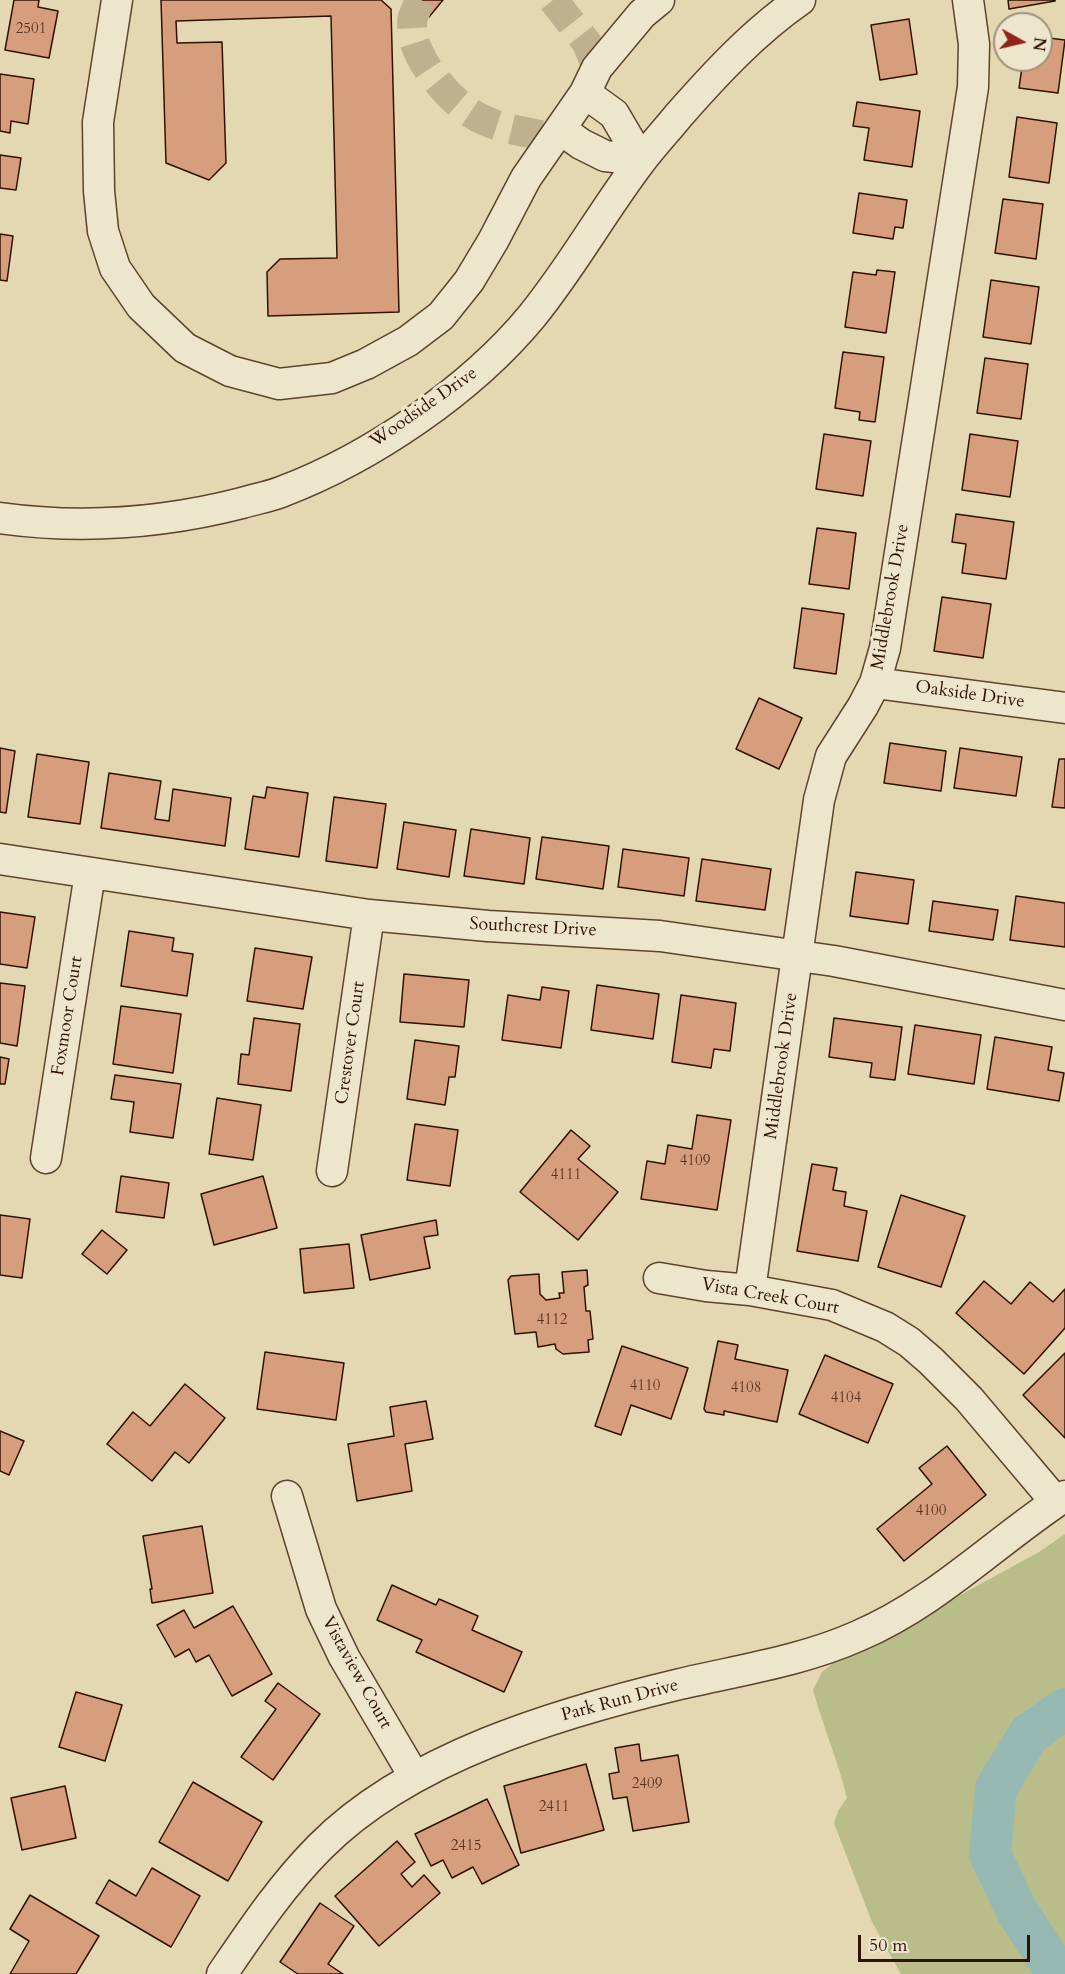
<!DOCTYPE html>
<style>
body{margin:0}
#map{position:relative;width:1065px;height:1974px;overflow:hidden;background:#e3d8b2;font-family:Cardo,serif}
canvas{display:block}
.north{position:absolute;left:993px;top:12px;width:60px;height:60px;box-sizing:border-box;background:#ede6cd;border:2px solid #a2917c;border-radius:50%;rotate:98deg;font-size:16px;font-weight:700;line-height:24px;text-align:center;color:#311102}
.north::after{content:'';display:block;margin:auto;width:21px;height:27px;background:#8f2418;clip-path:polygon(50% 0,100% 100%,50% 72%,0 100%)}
.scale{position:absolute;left:858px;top:1935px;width:172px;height:27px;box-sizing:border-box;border:3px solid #311102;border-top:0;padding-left:8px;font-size:18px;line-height:21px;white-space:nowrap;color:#311102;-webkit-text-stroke:4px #ede6cd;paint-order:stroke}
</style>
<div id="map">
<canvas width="1065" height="1974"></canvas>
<div class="north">N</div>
<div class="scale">50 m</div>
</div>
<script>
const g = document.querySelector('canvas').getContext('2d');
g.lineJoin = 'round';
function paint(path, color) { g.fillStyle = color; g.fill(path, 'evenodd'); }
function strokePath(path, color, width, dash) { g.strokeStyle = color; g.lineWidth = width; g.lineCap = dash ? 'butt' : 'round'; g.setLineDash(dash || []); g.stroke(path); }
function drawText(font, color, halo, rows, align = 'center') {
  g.font = font + ' Cardo,serif'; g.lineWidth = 6; g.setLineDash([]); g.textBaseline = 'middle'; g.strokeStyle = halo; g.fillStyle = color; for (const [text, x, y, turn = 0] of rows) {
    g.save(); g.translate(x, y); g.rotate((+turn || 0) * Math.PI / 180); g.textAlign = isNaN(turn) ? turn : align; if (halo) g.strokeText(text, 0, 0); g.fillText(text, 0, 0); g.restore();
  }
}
const green = new Path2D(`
 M 1065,1534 L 1065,1974 L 901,1974 L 872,1922 L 834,1823 L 838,1811 L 847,1798 C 838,1761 823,1726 813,1690 L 822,1672 L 859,1643 L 911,1621 L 953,1599 L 1039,1552 Z`);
const river = new Path2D(`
 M 1058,1974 L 1017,1911 L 990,1854 L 996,1788 L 1029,1734 L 1065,1709`);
const building = new Path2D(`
 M 14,0 L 39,0 L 38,7 L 58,11 L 49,58 L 5,50 Z
 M 161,0 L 381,0 L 391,9 L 399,312 L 268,316 L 267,272 L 280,259 L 337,258 L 331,16 L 176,21 L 177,43 L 222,42 L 226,163 L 209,180 L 166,163 Z
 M 408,0 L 443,0 L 429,17 Z
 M 1008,0 L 1055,0 L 1055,1 L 1009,9 Z
 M 909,19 L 917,74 L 880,80 L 871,25 Z
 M 1041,37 L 1065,40 L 1058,93 L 1019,88 L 1023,60 L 1041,60 Z
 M 0,74 L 34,79 L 28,124 L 11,121 L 10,133 L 0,131 Z
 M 857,102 L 920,111 L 912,167 L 864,160 L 869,128 L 853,126 Z
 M 1017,117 L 1057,123 L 1049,183 L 1009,177 Z
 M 0,155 L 21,158 L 16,190 L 0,188 Z
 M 859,193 L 907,200 L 903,228 L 895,227 L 893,239 L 853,233 Z
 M 1003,199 L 1043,204 L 1036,259 L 995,253 Z
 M 0,234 L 13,236 L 7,281 L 0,280 Z
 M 877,270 L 895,272 L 886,333 L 845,327 L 853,272 L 876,275 Z
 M 991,280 L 1039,287 L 1031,344 L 983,337 Z
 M 843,352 L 884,357 L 875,422 L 859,420 L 860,412 L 835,408 Z
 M 985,358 L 1028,364 L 1021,419 L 977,413 Z
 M 824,434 L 871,441 L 863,496 L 816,489 Z
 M 970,434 L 1018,441 L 1010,497 L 962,490 Z
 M 956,514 L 1014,522 L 1006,579 L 962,573 L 966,544 L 952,542 Z
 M 817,528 L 856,533 L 849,589 L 809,584 Z
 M 942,597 L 991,604 L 983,658 L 934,651 Z
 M 802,608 L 844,614 L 836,674 L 794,668 Z
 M 759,698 L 802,718 L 779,769 L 736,749 Z
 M 890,743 L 946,751 L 941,791 L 884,783 Z
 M 0,748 L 15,751 L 6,813 L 0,812 Z
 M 960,748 L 1022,757 L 1016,796 L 954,788 Z
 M 37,754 L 89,762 L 80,824 L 28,817 Z
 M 1059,759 L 1065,759 L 1065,808 L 1052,807 Z
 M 109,773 L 161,781 L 155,819 L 169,821 L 173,789 L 231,798 L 225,846 L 101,828 Z
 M 267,787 L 308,793 L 299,857 L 245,849 L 253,796 L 265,798 Z
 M 334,797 L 386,804 L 377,868 L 326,861 Z
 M 404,822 L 456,830 L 449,877 L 397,869 Z
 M 471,829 L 530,838 L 524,884 L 464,876 Z
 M 542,837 L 609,846 L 603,889 L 536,879 Z
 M 623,849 L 689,858 L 684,896 L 618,887 Z
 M 702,859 L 771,869 L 765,910 L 696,901 Z
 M 856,872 L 914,880 L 908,924 L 850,916 Z
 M 1016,896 L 1065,903 L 1065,947 L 1010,940 Z
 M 933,901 L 998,910 L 993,940 L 929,931 Z
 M 0,912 L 35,917 L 27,968 L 0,964 Z
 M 129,931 L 174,938 L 172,951 L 193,954 L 187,996 L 121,986 Z
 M 255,948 L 312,957 L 303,1009 L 247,1001 Z
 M 404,974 L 469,980 L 464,1027 L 400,1022 Z
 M 0,983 L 25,986 L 17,1046 L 0,1043 Z
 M 597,985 L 659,994 L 653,1039 L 591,1030 Z
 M 542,987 L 569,991 L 561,1048 L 502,1040 L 508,995 L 540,1000 Z
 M 681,995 L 736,1003 L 730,1051 L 714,1049 L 711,1068 L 672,1062 Z
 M 121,1006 L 181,1014 L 173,1073 L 113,1064 Z
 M 254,1018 L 300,1024 L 291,1091 L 238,1084 L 241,1054 L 249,1055 Z
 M 834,1018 L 902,1027 L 895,1080 L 870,1077 L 872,1063 L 829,1057 Z
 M 915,1025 L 981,1035 L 974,1084 L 908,1074 Z
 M 995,1037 L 1052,1047 L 1048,1070 L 1064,1073 L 1059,1101 L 987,1089 Z
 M 415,1040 L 459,1046 L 455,1077 L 449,1077 L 445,1105 L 407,1099 Z
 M 0,1057 L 9,1059 L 5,1084 L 0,1084 Z
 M 115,1075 L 181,1084 L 173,1138 L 130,1132 L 134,1102 L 111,1099 Z
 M 217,1098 L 261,1105 L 253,1160 L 209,1154 Z
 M 697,1115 L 731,1120 L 717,1210 L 641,1199 L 647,1161 L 665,1164 L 668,1145 L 692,1149 Z
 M 415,1124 L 458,1130 L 450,1186 L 407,1180 Z
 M 571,1130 L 590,1146 L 578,1159 L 618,1192 L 578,1240 L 520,1192 Z
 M 812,1164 L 837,1168 L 833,1190 L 846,1192 L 844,1206 L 867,1211 L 858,1261 L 797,1251 Z
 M 121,1176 L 169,1183 L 164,1218 L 116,1212 Z
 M 263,1176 L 277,1228 L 214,1245 L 201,1194 Z
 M 901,1195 L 965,1216 L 941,1287 L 878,1267 Z
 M 0,1215 L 30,1219 L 22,1278 L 0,1275 Z
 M 436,1220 L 438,1235 L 424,1237 L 430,1268 L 370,1280 L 361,1235 Z
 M 102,1230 L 127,1250 L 107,1274 L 82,1254 Z
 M 349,1244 L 354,1288 L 304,1293 L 300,1249 Z
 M 587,1270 L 588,1285 L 584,1287 L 586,1311 L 590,1311 L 593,1339 L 588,1340 L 589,1352 L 563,1354 L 556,1349 L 555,1344 L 538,1347 L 536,1332 L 515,1334 L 508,1280 L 511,1276 L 539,1274 L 540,1294 L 546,1300 L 560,1298 L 559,1293 L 564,1293 L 562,1272 Z
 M 984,1281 L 1011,1304 L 1030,1282 L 1053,1302 L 1065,1289 L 1065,1328 L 1024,1374 L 956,1313 Z
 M 718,1341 L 738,1345 L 735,1359 L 788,1370 L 777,1422 L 724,1411 L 724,1415 L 706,1412 L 704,1409 Z
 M 622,1346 L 688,1368 L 671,1419 L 631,1405 L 621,1435 L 595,1426 Z
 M 265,1352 L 344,1363 L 336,1420 L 257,1409 Z
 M 1065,1353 L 1065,1438 L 1023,1395 Z
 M 825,1355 L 893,1384 L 868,1443 L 799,1414 Z
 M 185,1384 L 225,1418 L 189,1463 L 175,1452 L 152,1481 L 107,1444 L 133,1412 L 150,1426 Z
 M 426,1401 L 433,1439 L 405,1444 L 412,1491 L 357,1501 L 348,1444 L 394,1436 L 390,1407 Z
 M 0,1431 L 24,1441 L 9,1475 L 0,1471 Z
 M 947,1446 L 986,1495 L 904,1561 L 877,1529 L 932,1484 L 919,1468 Z
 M 202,1526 L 213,1593 L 152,1603 L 150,1589 L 152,1589 L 143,1536 Z
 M 392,1585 L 436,1605 L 439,1599 L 478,1616 L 472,1630 L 522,1652 L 504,1692 L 416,1652 L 422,1640 L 377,1620 Z
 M 233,1606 L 272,1674 L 232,1696 L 209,1655 L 196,1662 L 189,1649 L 175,1657 L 157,1625 L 184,1610 L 194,1628 Z
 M 278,1683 L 320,1714 L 273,1780 L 241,1757 L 276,1709 L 265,1701 Z
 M 76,1692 L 122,1705 L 105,1761 L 59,1747 Z
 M 639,1744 L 641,1761 L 678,1755 L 689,1822 L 633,1831 L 627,1797 L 613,1799 L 609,1774 L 619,1772 L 615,1748 Z
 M 586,1764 L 604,1830 L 521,1853 L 504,1786 Z
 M 193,1782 L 262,1822 L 228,1881 L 159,1842 Z
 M 65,1786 L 76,1838 L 22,1850 L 11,1798 Z
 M 487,1799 L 519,1865 L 482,1884 L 473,1867 L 452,1878 L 443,1860 L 431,1866 L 415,1834 Z
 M 397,1841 L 415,1862 L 401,1874 L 412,1887 L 424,1875 L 440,1893 L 379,1946 L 335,1896 Z
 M 152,1868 L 200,1896 L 171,1947 L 96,1903 L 109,1880 L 136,1896 Z
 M 30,1895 L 99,1936 L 76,1974 L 10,1974 L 29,1941 L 10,1929 Z
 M 320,1903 L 354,1926 L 328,1964 L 343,1974 L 298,1974 L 280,1962 Z`);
const minorTunnel = new Path2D(`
 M 421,0 C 418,5 415,11 413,17 C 405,50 447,99 474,115 C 497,129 528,132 554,138
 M 553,0 L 587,43 L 597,68`);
const minor = new Path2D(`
 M 117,0 L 98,122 L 99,191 L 103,231 L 115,268 L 141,306 L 185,348 L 230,371 L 279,384 L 332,378 L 366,364 L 408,341 L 441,316 L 469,281 L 493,241 L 526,178 L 585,93 L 597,68 L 642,14 L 659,0
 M 585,93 L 614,114 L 641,160
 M 560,129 L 581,144 L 605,156 L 641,160
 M 0,518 C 80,529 164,523 242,503 C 255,499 268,497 281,492 C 371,458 471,390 532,316 C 572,267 602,212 640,162 C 652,146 666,131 679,115 C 716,73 754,32 800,0
 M 875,683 L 1065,708
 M 0,859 L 369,915 L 488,926 L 660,936 L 834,961 L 1065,1005
 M 46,1158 L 90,873
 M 332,1171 L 369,915
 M 659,1278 L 706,1286 L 750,1290 L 832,1305 L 885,1327 L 909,1342 L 931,1361 L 969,1399 L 1056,1502
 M 750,1290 L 819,800 L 831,756 L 863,706 L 875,683 L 885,648 L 973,87 L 974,44 L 968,0
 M 287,1496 L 321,1609 L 344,1657 L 414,1776
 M 222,1974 C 252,1930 282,1885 320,1847 C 409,1757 559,1713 680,1684 C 740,1670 802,1661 858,1636 C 936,1603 995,1542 1065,1496`);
const numberNames = [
 ["2501",31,30],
 ["4109",695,1162],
 ["4111",566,1176],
 ["4112",552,1321],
 ["4110",645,1387],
 ["4108",746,1389],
 ["4104",846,1399],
 ["4100",931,1512],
 ["2409",647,1785],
 ["2411",554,1808],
 ["2415",466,1847]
];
const streetNames = [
 ["Woodside Drive",424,408,-35],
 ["Middlebrook Drive",891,597,-80],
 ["Oakside Drive",970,695,8],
 ["Southcrest Drive",533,928,3],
 ["Foxmoor Court",68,1016,-81],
 ["Crestover Court",351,1043,-82],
 ["Middlebrook Drive",782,1066,-82],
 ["Vista Creek Court",770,1297,10],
 ["Vistaview Court",356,1673,61],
 ["Park Run Drive",620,1701,-15]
];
paint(green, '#b9bd89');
strokePath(river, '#96b9b3', 42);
paint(building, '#d79e7d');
strokePath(building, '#311102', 1.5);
strokePath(minorTunnel, '#bfb08f', 30, [30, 15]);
strokePath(minor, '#5e432e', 33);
strokePath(minor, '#ede6cd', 30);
drawText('15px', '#5a3421', null, numberNames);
drawText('18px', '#311102', '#ede6cd', streetNames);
</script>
